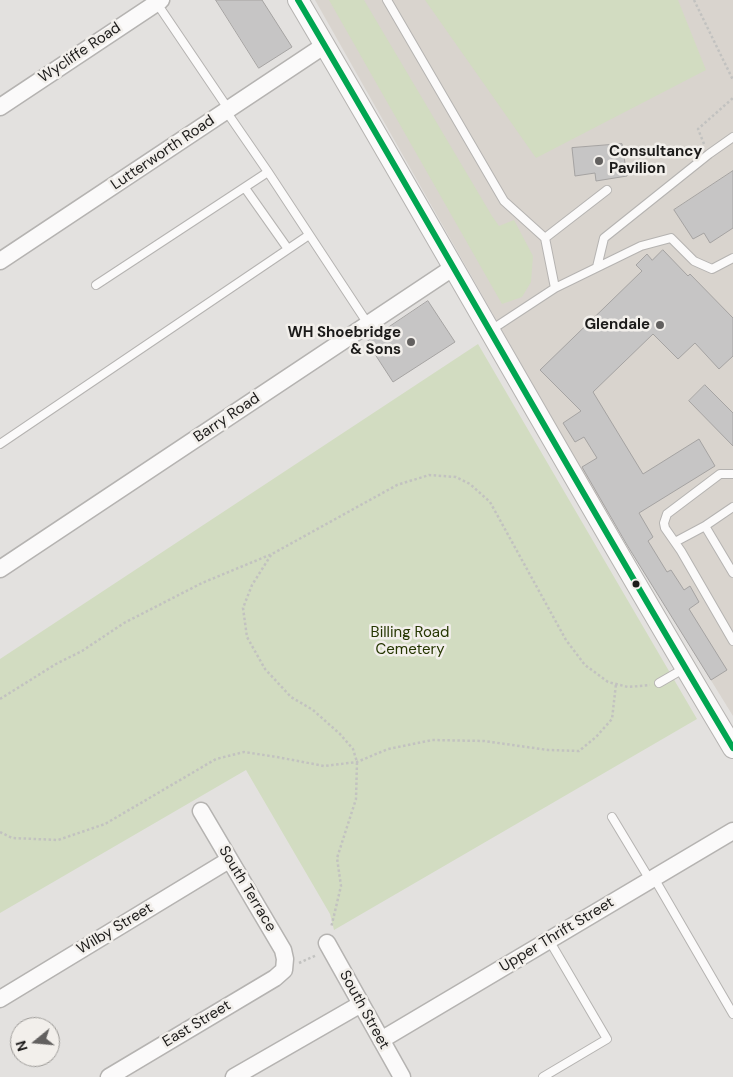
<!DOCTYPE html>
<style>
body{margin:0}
#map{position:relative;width:733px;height:1077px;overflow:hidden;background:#e3e1df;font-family:"DM Sans",sans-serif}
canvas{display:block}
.north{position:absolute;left:10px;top:1017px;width:50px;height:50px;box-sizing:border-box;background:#f2efeb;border:1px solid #9c9a97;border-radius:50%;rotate:253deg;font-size:14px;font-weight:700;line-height:20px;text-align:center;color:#1c1b1a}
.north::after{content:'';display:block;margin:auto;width:18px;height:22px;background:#62605f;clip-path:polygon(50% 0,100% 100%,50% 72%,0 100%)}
</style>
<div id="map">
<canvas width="733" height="1077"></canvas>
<div class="north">N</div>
</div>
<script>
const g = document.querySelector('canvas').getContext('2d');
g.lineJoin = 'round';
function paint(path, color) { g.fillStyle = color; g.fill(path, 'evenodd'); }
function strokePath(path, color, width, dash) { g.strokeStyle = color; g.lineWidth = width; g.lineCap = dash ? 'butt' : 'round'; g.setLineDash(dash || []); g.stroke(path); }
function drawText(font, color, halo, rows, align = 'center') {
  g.font = font + ' "DM Sans",sans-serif'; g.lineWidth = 5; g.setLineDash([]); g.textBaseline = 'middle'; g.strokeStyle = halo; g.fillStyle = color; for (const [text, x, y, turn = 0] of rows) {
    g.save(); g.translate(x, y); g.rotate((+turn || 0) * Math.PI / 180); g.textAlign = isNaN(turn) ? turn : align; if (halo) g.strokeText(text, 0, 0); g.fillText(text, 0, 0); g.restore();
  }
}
const built = new Path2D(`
 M 315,0 L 733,0 L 733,716 L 580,468 Z`);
const green = new Path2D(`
 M 329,0 L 364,0 L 492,216 L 499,226 L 514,220 L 533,256 L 531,282 L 522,297 L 502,304 Z
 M 425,0 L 678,0 L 706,70 L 536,158 Z
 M 478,344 L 697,719 L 334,930 L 330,914 L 246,770 L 0,913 L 0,659 Z`);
const building = new Path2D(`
 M 216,0 L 262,0 L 292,47 L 259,68 Z
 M 622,144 L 627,176 L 596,181 L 595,173 L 575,176 L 572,148 Z
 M 733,171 L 733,228 L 710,243 L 704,233 L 693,239 L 674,210 Z
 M 663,250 L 688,276 L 690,274 L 733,318 L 733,356 L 719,369 L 695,343 L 678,359 L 653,334 L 593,392 L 643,474 L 699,439 L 715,466 L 639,513 L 653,537 L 648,541 L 667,572 L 671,570 L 684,590 L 690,586 L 699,602 L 689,609 L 727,670 L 711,680 L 627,545 L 582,467 L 597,458 L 584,437 L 575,442 L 563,423 L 581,411 L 540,370 L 642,271 L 636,265 L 647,254 L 652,260 Z
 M 428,301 L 455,342 L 393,382 L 367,342 Z
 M 705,385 L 733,413 L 733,446 L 689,401 Z`);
const path = new Path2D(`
 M 694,0 L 733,80
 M 704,144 L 698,129 L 733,98
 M 271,555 L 252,585 L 243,608 L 247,637 L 265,669 L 291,697 L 313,710 L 340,734 L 353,749 L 357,762 L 356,799 L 337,858 L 341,886 L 331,928
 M 0,699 L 56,664 L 82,651 L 124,623 L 202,583 L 272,554 L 397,485 L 429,475 L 456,477 L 470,484 L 490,502 L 566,640 L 585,665 L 608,682 L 628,687 L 650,685
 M 0,832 L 12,838 L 58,840 L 105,824 L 216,759 L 244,752 L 277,757 L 324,766 L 357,762 L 388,749 L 432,740 L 484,741 L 548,750 L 579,751 L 596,737 L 612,719 L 616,684
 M 299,963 L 317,955`);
const service = new Path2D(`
 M 387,0 L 504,201 L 545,238
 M 156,2 L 229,110
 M 226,111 L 268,172 L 368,324
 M 245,188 L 288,249
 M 597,267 L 604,238 L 709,154 L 733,137
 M 96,285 L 268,172
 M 555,288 L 641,246 L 671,238 L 694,261 L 712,269 L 733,258
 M 491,330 L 555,288 L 545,238 L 607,190
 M 0,444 L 309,235
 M 733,474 L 720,474 L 667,514 L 664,523 L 665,528 L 681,551 L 733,641
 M 705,526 L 733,573
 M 675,542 L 705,526 L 733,507
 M 659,683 L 685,668
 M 612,817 L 650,880
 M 654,878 L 733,1014
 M 543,1077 L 607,1039 L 549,940`);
const minor = new Path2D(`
 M 0,107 L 161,0
 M 0,261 L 325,45
 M 0,569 L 454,267
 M 327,943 L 402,1077
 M 0,999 L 229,860
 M 381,1040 L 733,831
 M 109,1077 L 275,978 L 284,970 L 285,959 L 283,950 L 201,811
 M 234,1077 L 361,1004`);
const tertiary = new Path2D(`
 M 298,0 C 445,249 585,501 733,748`);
const bus1 = new Path2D(`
 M 298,0 C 445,249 585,501 733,748`);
const markers = [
 [599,161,5,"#62605f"],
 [660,325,5,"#62605f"],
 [411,342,5,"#62605f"],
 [636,584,4.5,"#1c1b1a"]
];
const streetNames = [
 ["Wycliffe Road",80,53,-34],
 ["Lutterworth Road",163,153,-34],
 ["Barry Road",227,418,-34],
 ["South Terrace",247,889,59],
 ["Wilby Street",115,929,-31],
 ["Upper Thrift Street",557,935,-31],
 ["South Street",364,1010,61],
 ["East Street",197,1024,-31]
];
const poiNames = [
 ["Consultancy",609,152,"left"],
 ["Pavilion",609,169,"left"],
 ["Glendale",650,325],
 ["WH Shoebridge",401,333],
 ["& Sons",401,350]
];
const parkNames = [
 ["Billing Road",410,633],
 ["Cemetery",410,650]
];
paint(built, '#d9d4ce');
paint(green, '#d2dcc1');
paint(building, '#c6c5c5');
strokePath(building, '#a5a3a2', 1);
strokePath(service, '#b5b3b1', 10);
strokePath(minor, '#b5b3b1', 19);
strokePath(tertiary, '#b5b3b1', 22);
strokePath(path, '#c2c2c0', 2.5, [2.5, 2.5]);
strokePath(service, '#fbfafa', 8);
strokePath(minor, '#fbfafa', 16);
strokePath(tertiary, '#fbfafa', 20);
strokePath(bus1, '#00a651', 6);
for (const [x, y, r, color] of markers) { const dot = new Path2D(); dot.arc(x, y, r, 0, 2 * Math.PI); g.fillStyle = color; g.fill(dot); strokePath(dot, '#f2efeb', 2); }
drawText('15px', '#1c1b1a', '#f2efeb', streetNames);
drawText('bold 15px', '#1c1b1a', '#f2efeb', poiNames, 'right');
drawText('15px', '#263702', '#f2efeb', parkNames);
</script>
